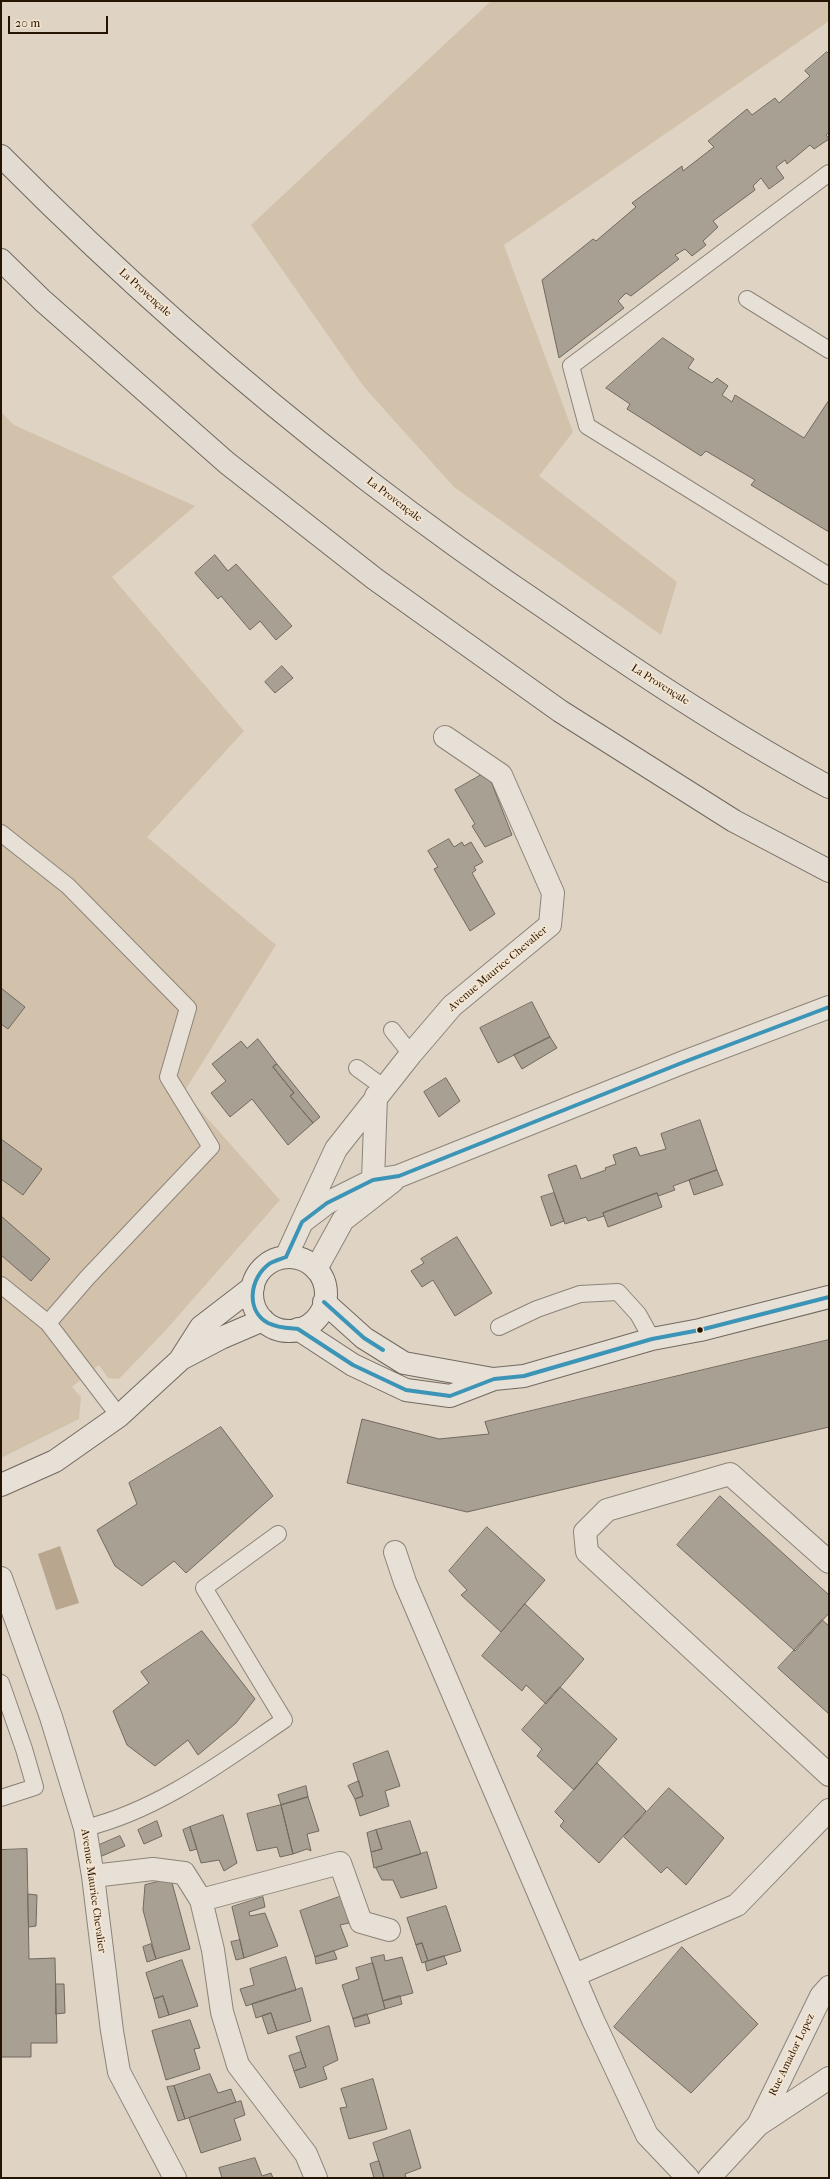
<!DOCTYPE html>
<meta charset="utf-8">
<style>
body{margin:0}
#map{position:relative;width:830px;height:2179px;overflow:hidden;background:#dfd3c3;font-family:"IM FELL French Canon",serif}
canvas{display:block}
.frame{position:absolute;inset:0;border:2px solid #251401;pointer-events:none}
.scale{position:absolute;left:8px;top:16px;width:100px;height:18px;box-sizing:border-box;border:2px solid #251401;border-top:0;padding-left:5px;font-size:12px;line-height:14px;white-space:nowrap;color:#251401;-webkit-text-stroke:3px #f3e4d0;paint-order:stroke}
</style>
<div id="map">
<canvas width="830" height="2179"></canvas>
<div class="frame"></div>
<div class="scale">20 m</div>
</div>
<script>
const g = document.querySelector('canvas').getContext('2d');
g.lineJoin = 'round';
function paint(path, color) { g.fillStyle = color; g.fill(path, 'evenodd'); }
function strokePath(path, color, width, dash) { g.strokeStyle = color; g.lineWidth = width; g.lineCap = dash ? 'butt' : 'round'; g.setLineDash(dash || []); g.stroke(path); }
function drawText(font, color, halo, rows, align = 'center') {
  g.font = font + ' "IM FELL French Canon",serif'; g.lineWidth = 4; g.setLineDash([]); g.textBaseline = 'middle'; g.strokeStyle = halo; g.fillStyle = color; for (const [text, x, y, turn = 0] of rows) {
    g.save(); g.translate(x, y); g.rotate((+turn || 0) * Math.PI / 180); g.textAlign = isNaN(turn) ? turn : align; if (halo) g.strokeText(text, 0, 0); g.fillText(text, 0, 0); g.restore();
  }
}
const green = new Path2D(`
 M 491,1 L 829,1 L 829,21 L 504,245 L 573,432 L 539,476 L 677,582 L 661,635 L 454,487 L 364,387 L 251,225 Z
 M 1,412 L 14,425 L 195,506 L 112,577 L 244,731 L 147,837 L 276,945 L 184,1092 L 280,1200 L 165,1331 L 119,1379 L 108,1378 L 99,1365 L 72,1387 L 81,1397 L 79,1419 L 1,1458 Z`);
const water = new Path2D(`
 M 60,1546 L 79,1603 L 56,1610 L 38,1554 Z`);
const building = new Path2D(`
 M 827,52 L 829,54 L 829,132 L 826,135 L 829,139 L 814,149 L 810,145 L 787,164 L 785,160 L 776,167 L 784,178 L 769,189 L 761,178 L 753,186 L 755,190 L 713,221 L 718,227 L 703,241 L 706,245 L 692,256 L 685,249 L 675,255 L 679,259 L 631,296 L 626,293 L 618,301 L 624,308 L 559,358 L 542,280 L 593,239 L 596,241 L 636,207 L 632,203 L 682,166 L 683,171 L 714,147 L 708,141 L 747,109 L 752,115 L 775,98 L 779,103 L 810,76 L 805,71 Z
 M 663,338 L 694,359 L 688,368 L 712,383 L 717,378 L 728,386 L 722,395 L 732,402 L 735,395 L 804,438 L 829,400 L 829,532 L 751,485 L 755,480 L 706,451 L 701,456 L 627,409 L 630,404 L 606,388 Z
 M 215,555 L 228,571 L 236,564 L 292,626 L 276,640 L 260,621 L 250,630 L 221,596 L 218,599 L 195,573 Z
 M 282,666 L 293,678 L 275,693 L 265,682 Z
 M 483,774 L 490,779 L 512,835 L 485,847 L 472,826 L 475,824 L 455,790 Z
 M 449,839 L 454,847 L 462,842 L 464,846 L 471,842 L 483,862 L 474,867 L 476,870 L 472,873 L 495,914 L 470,931 L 434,869 L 438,867 L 428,851 Z
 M 1,988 L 25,1007 L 8,1029 L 1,1024 Z
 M 532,1002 L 550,1037 L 498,1063 L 480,1028 Z
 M 550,1037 L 557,1048 L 522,1069 L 514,1055 Z
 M 258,1039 L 277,1064 L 273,1067 L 294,1093 L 290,1096 L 313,1123 L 288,1145 L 252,1099 L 230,1117 L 211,1093 L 226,1081 L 212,1064 L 241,1041 L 247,1048 Z
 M 277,1064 L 320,1117 L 313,1123 L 290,1096 L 294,1093 L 273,1067 Z
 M 446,1078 L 460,1101 L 439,1117 L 424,1092 Z
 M 700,1120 L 717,1170 L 673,1186 L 675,1190 L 658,1196 L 657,1193 L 603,1213 L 604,1216 L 588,1221 L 586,1217 L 565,1224 L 548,1175 L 576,1165 L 581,1179 L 606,1170 L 605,1168 L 616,1164 L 613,1155 L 636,1147 L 640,1156 L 666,1149 L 661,1134 Z
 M 1,1139 L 42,1169 L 23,1195 L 1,1179 Z
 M 717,1170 L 723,1185 L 694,1195 L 689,1180 Z
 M 554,1193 L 564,1221 L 551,1226 L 541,1197 Z
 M 657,1193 L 662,1207 L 608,1227 L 603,1213 Z
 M 1,1216 L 50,1259 L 31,1281 L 1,1255 Z
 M 457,1237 L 492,1293 L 455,1316 L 433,1280 L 422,1287 L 411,1271 L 424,1263 L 421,1259 Z
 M 829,1340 L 829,1427 L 467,1512 L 347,1483 L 362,1419 L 439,1439 L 489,1434 L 485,1422 Z
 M 221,1427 L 273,1496 L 186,1573 L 174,1561 L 142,1586 L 115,1566 L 97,1530 L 137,1504 L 129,1483 Z
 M 720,1496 L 829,1595 L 829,1613 L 795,1651 L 677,1545 Z
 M 487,1527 L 545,1580 L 501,1632 L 461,1595 L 467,1590 L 449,1571 Z
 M 525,1604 L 584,1659 L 546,1704 L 526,1685 L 522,1691 L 482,1656 Z
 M 822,1620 L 829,1626 L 829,1714 L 778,1668 Z
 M 202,1631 L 255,1699 L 236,1723 L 198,1755 L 188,1740 L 155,1766 L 127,1745 L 113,1711 L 149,1683 L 141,1672 Z
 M 560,1687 L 617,1739 L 574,1790 L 537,1756 L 542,1749 L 522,1730 Z
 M 388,1751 L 400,1786 L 385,1791 L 389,1806 L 360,1816 L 355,1799 L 363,1796 L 353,1764 Z
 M 597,1763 L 646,1811 L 599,1863 L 560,1826 L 564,1821 L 555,1812 Z
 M 359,1781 L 363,1796 L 355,1799 L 348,1786 Z
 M 306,1786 L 308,1797 L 281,1805 L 278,1795 Z
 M 669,1788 L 724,1838 L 686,1885 L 667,1867 L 661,1873 L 624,1837 Z
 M 308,1797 L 319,1831 L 307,1834 L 311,1851 L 307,1849 L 293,1854 L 281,1805 Z
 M 281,1805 L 293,1854 L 280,1857 L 277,1847 L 257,1851 L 247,1814 Z
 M 223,1815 L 237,1863 L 224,1871 L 219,1860 L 201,1863 L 190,1827 Z
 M 157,1821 L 162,1836 L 144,1844 L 138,1830 Z
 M 410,1821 L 421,1854 L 374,1868 L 371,1852 L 382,1849 L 376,1830 Z
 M 190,1827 L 197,1849 L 190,1851 L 183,1830 Z
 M 376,1830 L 382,1849 L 371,1852 L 367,1833 Z
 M 120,1836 L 125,1846 L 102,1856 L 97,1846 Z
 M 27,1849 L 29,1959 L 55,1958 L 57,2043 L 31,2043 L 31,2057 L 1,2057 L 1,1850 Z
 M 427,1852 L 437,1888 L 401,1898 L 393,1880 L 382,1880 L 376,1868 Z
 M 171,1879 L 190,1949 L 156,1959 L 143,1910 L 145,1885 Z
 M 28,1894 L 37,1895 L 36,1926 L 29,1927 Z
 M 342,1896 L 349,1923 L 340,1925 L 348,1946 L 315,1957 L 300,1911 Z
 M 263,1897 L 265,1907 L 249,1912 L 250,1916 L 265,1913 L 278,1946 L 244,1958 L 232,1907 Z
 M 446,1906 L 461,1951 L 428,1961 L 422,1943 L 416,1945 L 407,1918 Z
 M 240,1940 L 244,1958 L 236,1960 L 231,1942 Z
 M 422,1943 L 428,1961 L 422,1963 L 416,1945 Z
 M 151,1944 L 156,1959 L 147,1962 L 143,1947 Z
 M 682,1947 L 758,2024 L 691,2093 L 614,2027 Z
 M 334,1951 L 337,1959 L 316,1964 L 315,1957 Z
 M 384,1955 L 385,1961 L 402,1957 L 413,1993 L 383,2001 L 371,1958 Z
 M 444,1956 L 447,1964 L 427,1971 L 425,1962 Z
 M 286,1957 L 296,1990 L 246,2006 L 240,1989 L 254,1985 L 250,1969 Z
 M 182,1960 L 198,2006 L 169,2015 L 163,1996 L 154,1999 L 146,1973 Z
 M 373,1963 L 385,2009 L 353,2019 L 342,1985 L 359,1979 L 356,1968 Z
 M 56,1984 L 64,1984 L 65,2013 L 56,2014 Z
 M 302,1988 L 311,2021 L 277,2031 L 271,2013 L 256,2018 L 252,2004 Z
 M 163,1996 L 169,2015 L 159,2018 L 154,1999 Z
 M 400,1996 L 402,2004 L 385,2009 L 383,2001 Z
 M 271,2013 L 277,2031 L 268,2034 L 262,2016 Z
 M 367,2014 L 370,2023 L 355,2027 L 353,2019 Z
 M 190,2020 L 200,2048 L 194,2049 L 200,2069 L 166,2080 L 152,2031 Z
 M 329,2026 L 338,2060 L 323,2067 L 327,2079 L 300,2088 L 294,2071 L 306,2067 L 296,2037 Z
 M 301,2052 L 306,2067 L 294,2071 L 289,2056 Z
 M 210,2074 L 218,2093 L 231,2089 L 236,2102 L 185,2119 L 174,2086 Z
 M 373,2079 L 387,2129 L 349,2139 L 340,2108 L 347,2107 L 341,2089 Z
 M 174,2086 L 185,2119 L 178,2121 L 167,2087 Z
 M 241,2101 L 245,2115 L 234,2119 L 241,2140 L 201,2153 L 189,2118 Z
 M 410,2130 L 421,2168 L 405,2174 L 406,2178 L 384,2178 L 373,2143 Z
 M 255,2158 L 262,2176 L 271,2173 L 273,2178 L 222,2178 L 219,2168 Z
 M 379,2161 L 384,2178 L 374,2178 L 370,2164 Z`);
const lane = new Path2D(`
 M 829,173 L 571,366 L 587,426 L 829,576
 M 747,299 L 829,350
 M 1,833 L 68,886 L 188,1008 L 168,1077 L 211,1147 L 87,1278 L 48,1323
 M 392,1030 L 411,1054
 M 357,1068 L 383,1087
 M 1,1285 L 48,1323 L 119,1416
 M 499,1327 L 537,1309 L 580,1294 L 618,1292 L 638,1314 L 652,1339
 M 1,1683 L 24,1749 L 35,1787 L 1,1798
 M 85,1828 C 159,1810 222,1762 284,1720 L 204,1588 L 278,1534`);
const street = new Path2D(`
 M 373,1180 L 376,1096
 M 302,1222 L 336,1149 L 411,1054 L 452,1006 L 550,925 L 553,893 L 501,775 L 445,737
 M 286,1257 L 302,1222 L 327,1203 L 373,1180 L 399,1176 L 684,1062 L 829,1007
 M 316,1269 L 343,1220 L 393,1181
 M 395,1552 L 405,1582 L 593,2020 L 647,2135 L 688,2178
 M 829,1562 L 730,1474 L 607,1510 L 585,1532 L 587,1552 L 829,1775
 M 1,1578 L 51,1717 L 85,1828 L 93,1876 L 112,2031 L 119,2072 L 175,2178
 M 93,1876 L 153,1869 L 184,1873 L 201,1900 L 213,1950 L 222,2012 L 238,2065 L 306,2154 L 316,2178
 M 201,1900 L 340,1863 L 361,1922 L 389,1930
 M 575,1975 L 737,1905 L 829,1810
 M 829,1987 L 821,1996 L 758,2125 L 829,2078
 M 709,2178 L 758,2125`);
const secondary = new Path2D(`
 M252 1294a37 37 0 1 1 74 0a37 37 0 1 1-74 0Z
 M 324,1302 L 364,1338 L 404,1363 L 493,1379
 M 298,1329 L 353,1365 L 406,1390 L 450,1396 L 494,1379 L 524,1376 L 652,1339 L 700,1330 L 829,1297
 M 181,1359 L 221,1338 L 263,1320
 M 1,1485 L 55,1461 L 119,1416 L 180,1360 L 201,1327 L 253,1287`);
const highway = new Path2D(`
 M 1,156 C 115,271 238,380 366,479 C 427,526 490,571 554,614 C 643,676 734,736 829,787
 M 1,260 L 43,301 L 227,463 L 375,579 L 560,711 L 734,821 L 829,871`);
const bus1 = new Path2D(`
 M 286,1257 L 302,1222 L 327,1203 L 373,1180 L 399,1176 L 684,1062 L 829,1007
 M 286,1257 C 281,1259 273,1261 269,1264 C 250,1278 245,1310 268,1323 C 278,1328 287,1328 298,1329
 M 324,1302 L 364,1338 L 383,1350
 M 298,1329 L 353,1365 L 406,1390 L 450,1396 L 494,1379 L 524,1376 L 652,1339 L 700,1330 L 829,1297`);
const markers = [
 [700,1330,3.5,"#251401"]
];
const streetNames = [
 ["La Provençale",145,293,42],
 ["La Provençale",394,500,37],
 ["La Provençale",660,685,32],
 ["Avenue Maurice Chevalier",498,969,-40],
 ["Avenue Maurice Chevalier",93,1891,82],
 ["Rue Amador Lopez",792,2055,-64]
];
paint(green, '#d3c2ab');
paint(water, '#b8a68e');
paint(building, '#a9a094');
strokePath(building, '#72695f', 1);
strokePath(lane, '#8d8478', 18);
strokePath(street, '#8d8478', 24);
strokePath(secondary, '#72695f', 24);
strokePath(highway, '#72695f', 24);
strokePath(lane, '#e7e0d7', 16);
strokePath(street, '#e7e0d7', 22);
strokePath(secondary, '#e7e0d7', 22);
strokePath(highway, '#e2dbd1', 22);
strokePath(bus1, '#3c94b6', 4);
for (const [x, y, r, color] of markers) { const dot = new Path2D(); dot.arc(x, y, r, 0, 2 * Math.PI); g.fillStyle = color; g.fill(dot); strokePath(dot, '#f3e4d0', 1.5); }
drawText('11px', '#251401', '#f3e4d0', streetNames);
</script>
